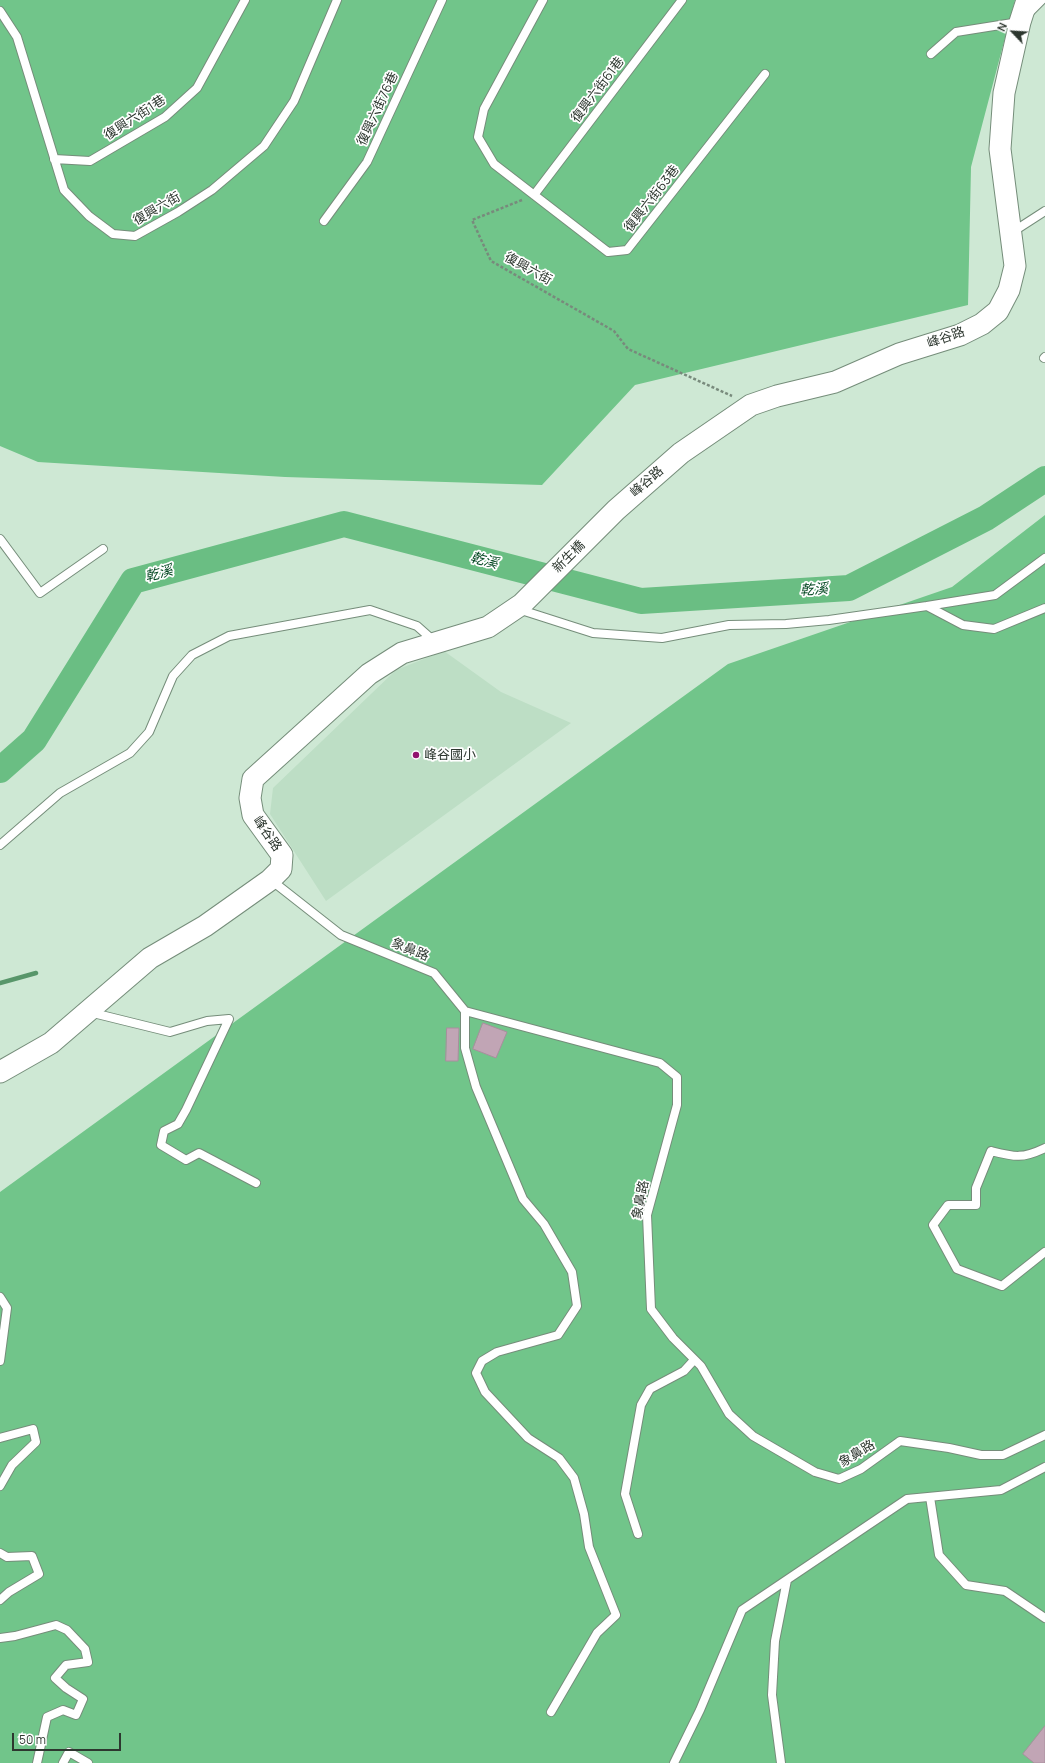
<!DOCTYPE html>
<meta charset="utf-8">
<style>
body{margin:0}
#map{position:relative;width:1045px;height:1763px;overflow:hidden;background:#cee8d4;font-family:Manrope,sans-serif}
canvas{display:block}
.north{position:absolute;left:993px;top:12px;width:40px;height:40px;-webkit-text-stroke:3px #fff;paint-order:stroke;rotate:295deg;font-size:11px;font-weight:700;line-height:16px;text-align:center;color:#2d372f}
.north::after{content:'';display:block;margin:auto;width:14px;height:18px;background:#2d372f;clip-path:polygon(50% 0,100% 100%,50% 72%,0 100%)}
.scale{position:absolute;left:12px;top:1733px;width:109px;height:18px;box-sizing:border-box;border:2px solid #2d372f;border-top:0;padding-left:5px;font-size:12px;line-height:14px;white-space:nowrap;color:#2d372f;-webkit-text-stroke:3px #fff;paint-order:stroke}
</style>
<div id="map">
<canvas width="1045" height="1763"></canvas>
<div class="north">N</div>
<div class="scale">50 m</div>
</div>
<script>
const g = document.querySelector('canvas').getContext('2d');
g.lineJoin = 'round';
function paint(path, color) { g.fillStyle = color; g.fill(path, 'evenodd'); }
function strokePath(path, color, width, dash) { g.strokeStyle = color; g.lineWidth = width; g.lineCap = dash ? 'butt' : 'round'; g.setLineDash(dash || []); g.stroke(path); }
function drawText(font, color, halo, rows, align = 'center') {
  g.font = font + ' Manrope,"Noto Sans TC",sans-serif'; g.lineWidth = 3.5; g.setLineDash([]); g.textBaseline = 'middle'; g.strokeStyle = halo; g.fillStyle = color; for (const [text, x, y, turn = 0] of rows) {
    g.save(); g.translate(x, y); g.rotate((+turn || 0) * Math.PI / 180); g.textAlign = isNaN(turn) ? turn : align; if (halo) g.strokeText(text, 0, 0); g.fillText(text, 0, 0); g.restore();
  }
}
const built = new Path2D(`
 M 444,651 L 501,692 L 571,723 L 326,901 L 270,814 L 273,788 L 396,670 Z`);
const forest = new Path2D(`
 M 0,0 L 1015,0 L 971,167 L 968,305 L 635,385 L 542,485 L 285,477 L 38,462 L 0,446 Z
 M 1045,515 L 1045,1763 L 0,1763 L 0,1192 L 728,664 L 952,587 Z`);
const stream = new Path2D(`
 M 0,983 L 36,973`);
const river = new Path2D(`
 M 0,770 L 34,740 L 133,581 L 344,524 L 641,601 L 849,588 L 986,518 L 1045,479`);
const building = new Path2D(`
 M 483,1023 L 507,1032 L 496,1058 L 473,1049 Z
 M 447,1028 L 459,1028 L 458,1061 L 446,1061 Z
 M 1045,1726 L 1045,1763 L 1034,1763 L 1023,1754 Z`);
const path = new Path2D(`
 M 522,200 L 472,220 L 491,261 L 614,331 L 628,349 L 732,396`);
const service = new Path2D(`
 M 543,0 L 484,109 L 478,137 L 494,164 L 608,252 L 627,250 L 765,74
 M 0,11 L 17,37 L 64,190 L 89,216 L 113,234 L 135,236 L 178,212 L 212,190 L 264,146 L 294,101 L 337,0
 M 1029,13 L 1042,0
 M 931,54 L 956,32 L 1019,22
 M 54,159 L 90,161 L 165,117 L 197,88 L 245,0
 M 534,195 L 682,0
 M 324,221 L 367,162 L 442,0
 M 1011,233 L 1045,211
 M 1044,358 L 1045,357
 M 0,539 L 40,593 L 103,549
 M 927,606 L 995,595 L 1045,558
 M 518,609 L 593,633 L 662,638 L 729,625 L 786,624 L 829,620 L 927,606 L 963,625 L 994,629 L 1045,608
 M 0,845 L 60,793 L 130,753 L 149,732 L 173,676 L 192,655 L 229,636 L 370,610 L 417,626 L 435,642
 M 271,880 L 341,935 L 434,973 L 465,1011 L 660,1063 L 677,1077 L 677,1105 L 647,1215 L 651,1309 L 673,1338 L 701,1366 L 729,1414 L 753,1436 L 815,1472 L 839,1479 L 861,1469 L 900,1441 L 949,1448 L 981,1455 L 1003,1455 L 1045,1435
 M 465,1011 L 465,1048 L 476,1087 L 523,1199 L 544,1224 L 572,1272 L 577,1306 L 558,1335 L 497,1352 L 482,1361 L 476,1373 L 485,1392 L 528,1438 L 559,1458 L 574,1478 L 584,1514 L 589,1547 L 616,1615 L 597,1633 L 551,1712
 M 89,1012 L 170,1032 L 207,1021 L 229,1019 L 186,1110 L 178,1124 L 164,1131 L 161,1145 L 186,1160 L 199,1153 L 256,1183
 M 1045,1148 C 1022,1159 1015,1157 991,1151 L 976,1188 L 976,1205 L 948,1205 L 933,1225 L 957,1269 L 1002,1286 L 1045,1252
 M 0,1297 L 7,1308 L 0,1361
 M 0,1438 L 33,1429 L 36,1442 L 12,1465 L 0,1486
 M 930,1497 L 939,1555 L 966,1585 L 1005,1591 L 1045,1618
 M 638,1534 L 625,1494 L 641,1405 L 650,1389 L 684,1371 L 694,1360
 M 0,1553 L 7,1557 L 32,1556 L 39,1574 L 9,1592 L 0,1600
 M 0,1638 L 15,1636 L 56,1625 L 67,1630 L 85,1649 L 88,1662 L 66,1665 L 55,1678 L 66,1688 L 83,1699 L 76,1715 L 63,1710 L 47,1717 L 37,1763
 M 63,1763 L 69,1752 L 88,1763
 M 674,1763 L 700,1710 L 742,1610 L 907,1499 L 1001,1490 L 1045,1467
 M 781,1763 L 772,1695 L 775,1641 L 787,1580`);
const tertiary = new Path2D(`
 M 0,1072 L 51,1043 L 150,958 L 205,926 L 270,880 L 281,869 L 282,855 L 253,815 L 250,798 L 253,779 L 369,674 L 402,653 L 488,627 L 522,604 L 616,510 L 681,453 L 751,405 L 777,396 L 835,382 L 899,354 L 960,335 L 982,324 L 998,311 L 1009,290 L 1015,266 L 1000,149 L 1004,93 L 1020,22 L 1027,0`);
const markers = [
 [416,755,4,"#92136e"]
];
const streetNames = [
 ["復興六街61巷",598,90,-53],
 ["復興六街76巷",378,109,-65],
 ["復興六街1巷",135,118,-33],
 ["復興六街63巷",652,199,-52],
 ["復興六街",157,209,-30],
 ["復興六街",528,269,29],
 ["峰谷路",946,338,-19],
 ["峰谷路",647,482,-41],
 ["新生橋",569,557,-45],
 ["峰谷路",267,834,55],
 ["象鼻路",410,950,22],
 ["象鼻路",641,1200,-79],
 ["象鼻路",857,1454,-31]
];
const poiNames = [
 ["峰谷國小",424,755]
];
const waterNames = [
 ["乾溪",484,561,15],
 ["乾溪",159,574,-15],
 ["乾溪",814,590,-4]
];
paint(built, '#bddec5');
paint(forest, '#71c58a');
strokePath(stream, '#58966a', 4.5);
strokePath(river, '#6abe83', 26);
paint(building, '#c1a5b5');
strokePath(building, '#a98e9d', 1);
strokePath(service, '#758d7a', 10);
strokePath(tertiary, '#758d7a', 23);
strokePath(path, '#788a7c', 2.5, [3, 2]);
strokePath(service, '#fff', 8);
strokePath(tertiary, '#fff', 21);
for (const [x, y, r, color] of markers) { const dot = new Path2D(); dot.arc(x, y, r, 0, 2 * Math.PI); g.fillStyle = color; g.fill(dot); strokePath(dot, '#fff', 1.5); }
drawText('13px', '#2d372f', '#fff', streetNames);
drawText('13px', '#2d372f', '#fff', poiNames, 'left');
drawText('italic 14px', '#054923', '#fff', waterNames);
</script>
